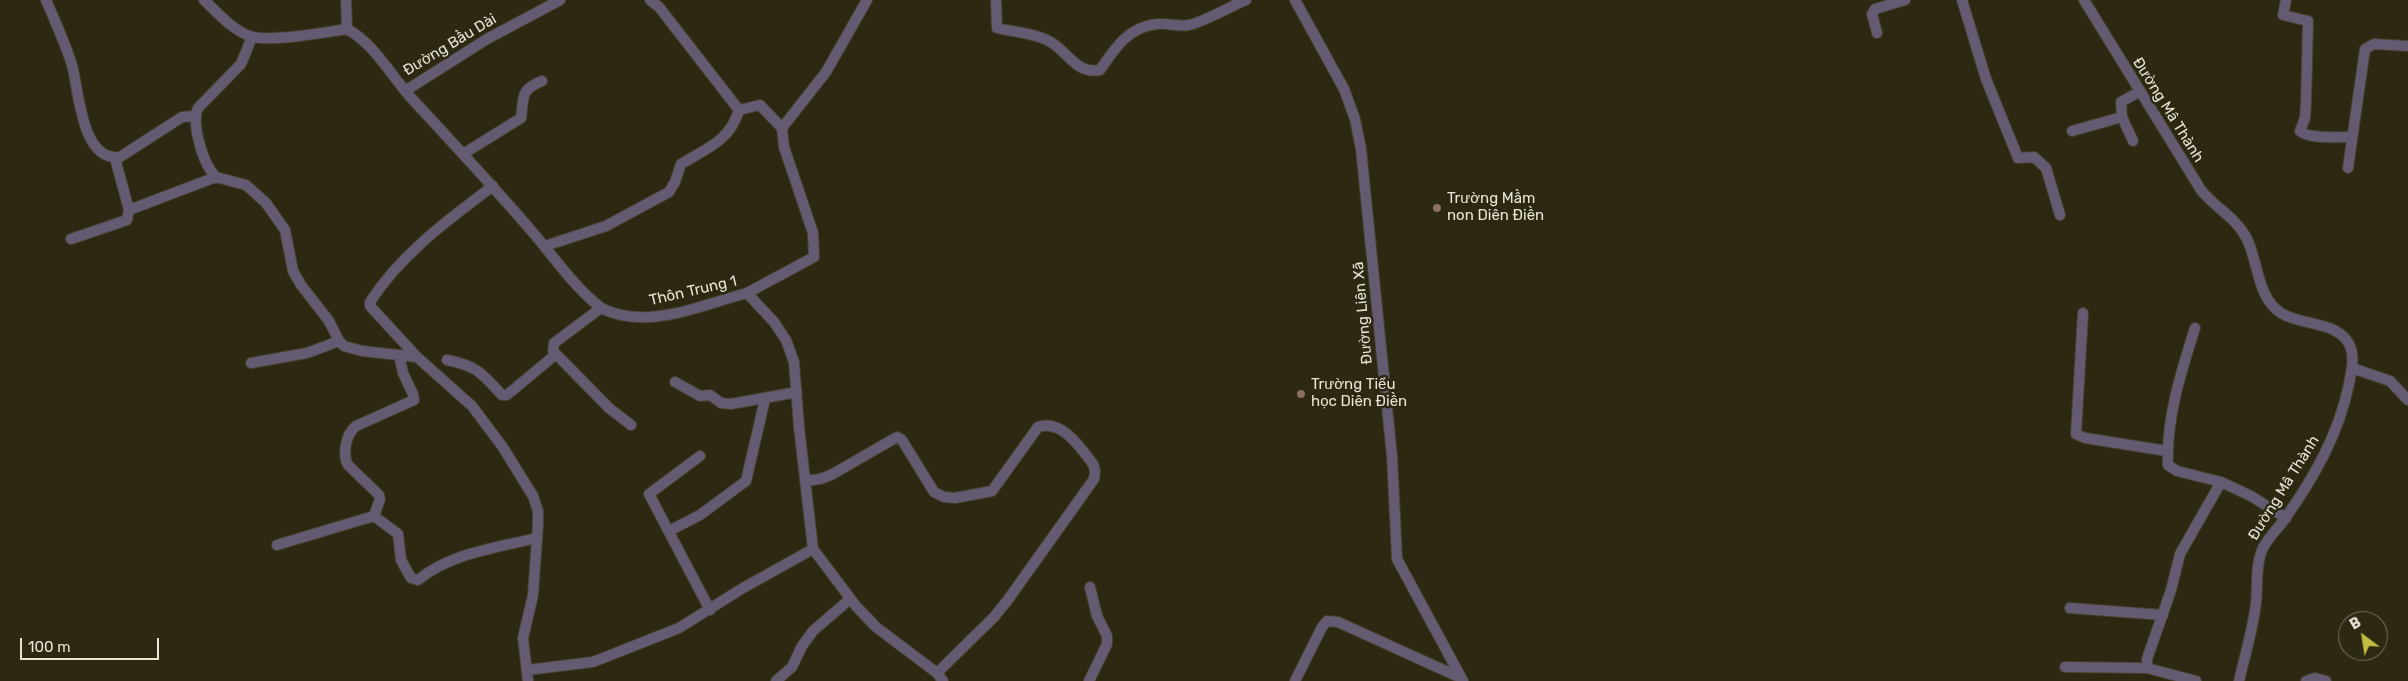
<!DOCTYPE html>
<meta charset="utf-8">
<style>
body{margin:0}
#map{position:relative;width:2408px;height:681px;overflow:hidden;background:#2c2812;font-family:Rubik,sans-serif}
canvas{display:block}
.north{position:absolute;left:2338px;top:611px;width:50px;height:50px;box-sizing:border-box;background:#2c2812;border:1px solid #777361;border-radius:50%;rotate:329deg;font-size:14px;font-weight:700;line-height:20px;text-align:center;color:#e7e4d7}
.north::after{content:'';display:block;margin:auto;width:18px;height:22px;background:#c2bd3f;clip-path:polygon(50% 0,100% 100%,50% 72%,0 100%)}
.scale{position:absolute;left:20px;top:638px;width:139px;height:22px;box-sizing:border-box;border:2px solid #e7e4d7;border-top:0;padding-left:6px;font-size:15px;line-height:18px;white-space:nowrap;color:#e7e4d7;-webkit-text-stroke:4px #2c2812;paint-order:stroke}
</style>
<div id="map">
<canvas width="2408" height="681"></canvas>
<div class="north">B</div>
<div class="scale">100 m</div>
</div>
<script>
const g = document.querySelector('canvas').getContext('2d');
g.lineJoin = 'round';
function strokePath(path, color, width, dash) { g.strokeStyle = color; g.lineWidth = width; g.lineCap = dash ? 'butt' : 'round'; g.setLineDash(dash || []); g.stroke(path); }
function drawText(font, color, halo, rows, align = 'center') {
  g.font = font + ' Rubik,sans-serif'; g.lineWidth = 5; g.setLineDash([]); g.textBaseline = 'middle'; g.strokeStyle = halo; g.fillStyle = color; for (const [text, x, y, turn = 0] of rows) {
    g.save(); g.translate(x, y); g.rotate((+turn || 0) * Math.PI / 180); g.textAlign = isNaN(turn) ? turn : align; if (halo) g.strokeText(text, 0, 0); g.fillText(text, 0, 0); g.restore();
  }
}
const minor = new Path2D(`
 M 46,0 C 55,21 65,43 72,65 C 79,90 81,162 120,157 L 182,117 L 194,116
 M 204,0 C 218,13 232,30 250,36 C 268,43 326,32 347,29 C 376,45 392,78 414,101 C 453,143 492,185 529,228 C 552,254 572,285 600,307 C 605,311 614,313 621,315 C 663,324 708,303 747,293 L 774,322 L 786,340 L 794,362 L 799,427 L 813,549 L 856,606 L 876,627 L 937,673 L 943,681
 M 346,0 L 347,29
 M 650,0 L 659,7 L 739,110 L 760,105 L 782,128
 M 996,0 L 997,28 C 1013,32 1033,33 1047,40 C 1067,49 1075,75 1100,70 C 1115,48 1129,26 1158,24 C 1168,23 1179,27 1189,25 C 1206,21 1229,7 1246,0
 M 1295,0 L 1344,89 L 1355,119 L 1361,149 L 1392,456 L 1397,559 L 1463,681
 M 1962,0 L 1986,79 L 2018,158 L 2034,157 L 2046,168 L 2060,215
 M 2084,0 L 2201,190 C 2215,208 2236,217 2247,239 C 2258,261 2257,298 2281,313 C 2301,326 2340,321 2350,346 C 2355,358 2351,372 2349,384 C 2339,433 2315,476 2286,517 C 2279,528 2267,538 2262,550 C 2255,567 2258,586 2256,603 C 2253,629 2245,655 2239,681
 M 2286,0 L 2283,15 L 2308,21 L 2306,102 L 2305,118 L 2300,131 C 2307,139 2339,137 2351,137
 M 1877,33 L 1872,14 L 1875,9 L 1905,0
 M 252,37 L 241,64 L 198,108 C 191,123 203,165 216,177 L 246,185 L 266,203 L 285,230 L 293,271 L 301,285 L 329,321 L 339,341 L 344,346 L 362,351 L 417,357
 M 405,91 L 487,39 L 560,0
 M 2072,131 L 2122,117
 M 2133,141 L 2122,117 L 2121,102 L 2139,92
 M 463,154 L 521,118 C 524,96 520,90 542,81
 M 115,158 L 129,210 L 216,177
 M 2348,168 L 2365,49 L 2374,44 L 2408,46
 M 493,186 C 448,220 401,254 370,302 L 370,306 L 417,357 L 472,406 L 502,446 L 533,496 L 538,511 L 538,524 L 533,595 L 523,638 L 528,681
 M 71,239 L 127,220 L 129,210
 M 545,246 L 606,226 L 669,192 L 675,182 L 681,164 C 707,148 730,141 739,110
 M 747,293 L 814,257 L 813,233 L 784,147 L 782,128 L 826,72 L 867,0
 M 601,308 L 554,343 L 553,351 L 609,408 L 631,425
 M 2083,313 L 2076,434 L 2085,438 L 2167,451
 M 2195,328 C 2181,372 2166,419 2168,465 L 2177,471 L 2221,482
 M 399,355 L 403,373 L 413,394 L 414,400 L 356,426 C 346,434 342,454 348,465 L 379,495 L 380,499 L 374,516 L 398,534 L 401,560 L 411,578 L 418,580 C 451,553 496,548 537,538
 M 447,360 C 478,366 482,374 502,395 L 507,395 L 555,355
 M 251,363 L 307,353 L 339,341
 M 2352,368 L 2390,381 L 2408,400
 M 675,382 L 700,396 L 710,395 L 721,403 L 731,404 L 797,392
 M 700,456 L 649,494 L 710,610
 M 805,481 L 820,479 L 831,475 L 897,437 L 902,440 L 934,492 L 944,497 L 955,498 L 992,491 L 1038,427 C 1062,419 1080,447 1093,464 L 1095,471 L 1094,479 L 1007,601 L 994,617 L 937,673
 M 669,531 L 700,515 L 746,481 L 765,399
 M 277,545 L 374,516
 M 2070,608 L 2163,615
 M 2065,667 L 2147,668
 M 527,670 L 593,662 L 679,628 L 743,588 L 813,549
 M 776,681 L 792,667 L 802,646 L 813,631 L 850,599
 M 1089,681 L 1107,644 L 1107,636 L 1097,616 L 1090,587
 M 1295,681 L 1322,627 L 1327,621 L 1338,622 L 1461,678
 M 2196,681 L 2147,668 L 2147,659 L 2171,590 L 2180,554 L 2221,482 L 2251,496 L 2286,518
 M 2306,681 L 2315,678 L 2326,681`);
const markers = [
 [1437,208,5,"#8d6e63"],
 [1301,394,5,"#8d6e63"]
];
const streetNames = [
 ["Đường Bầu Dài",450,45,-31],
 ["Đường Mâ Thành",2168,110,58],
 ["Thôn Trung 1",693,291,-13],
 ["Đường Liên Xã",1363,313,-95],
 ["Đường Mâ Thành",2284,488,-58]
];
const poiNames = [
 ["Trường Mầm",1447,199],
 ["non Diên Điền",1447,216],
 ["Trường Tiểu",1311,385],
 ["học Diên Điền",1311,402]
];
strokePath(minor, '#46422e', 12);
strokePath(minor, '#645b73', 10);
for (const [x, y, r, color] of markers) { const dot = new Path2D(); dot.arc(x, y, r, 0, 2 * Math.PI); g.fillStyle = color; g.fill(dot); strokePath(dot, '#2c2812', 2); }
drawText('15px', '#e7e4d7', '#2c2812', streetNames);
drawText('15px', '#e7e4d7', '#2c2812', poiNames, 'left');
</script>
